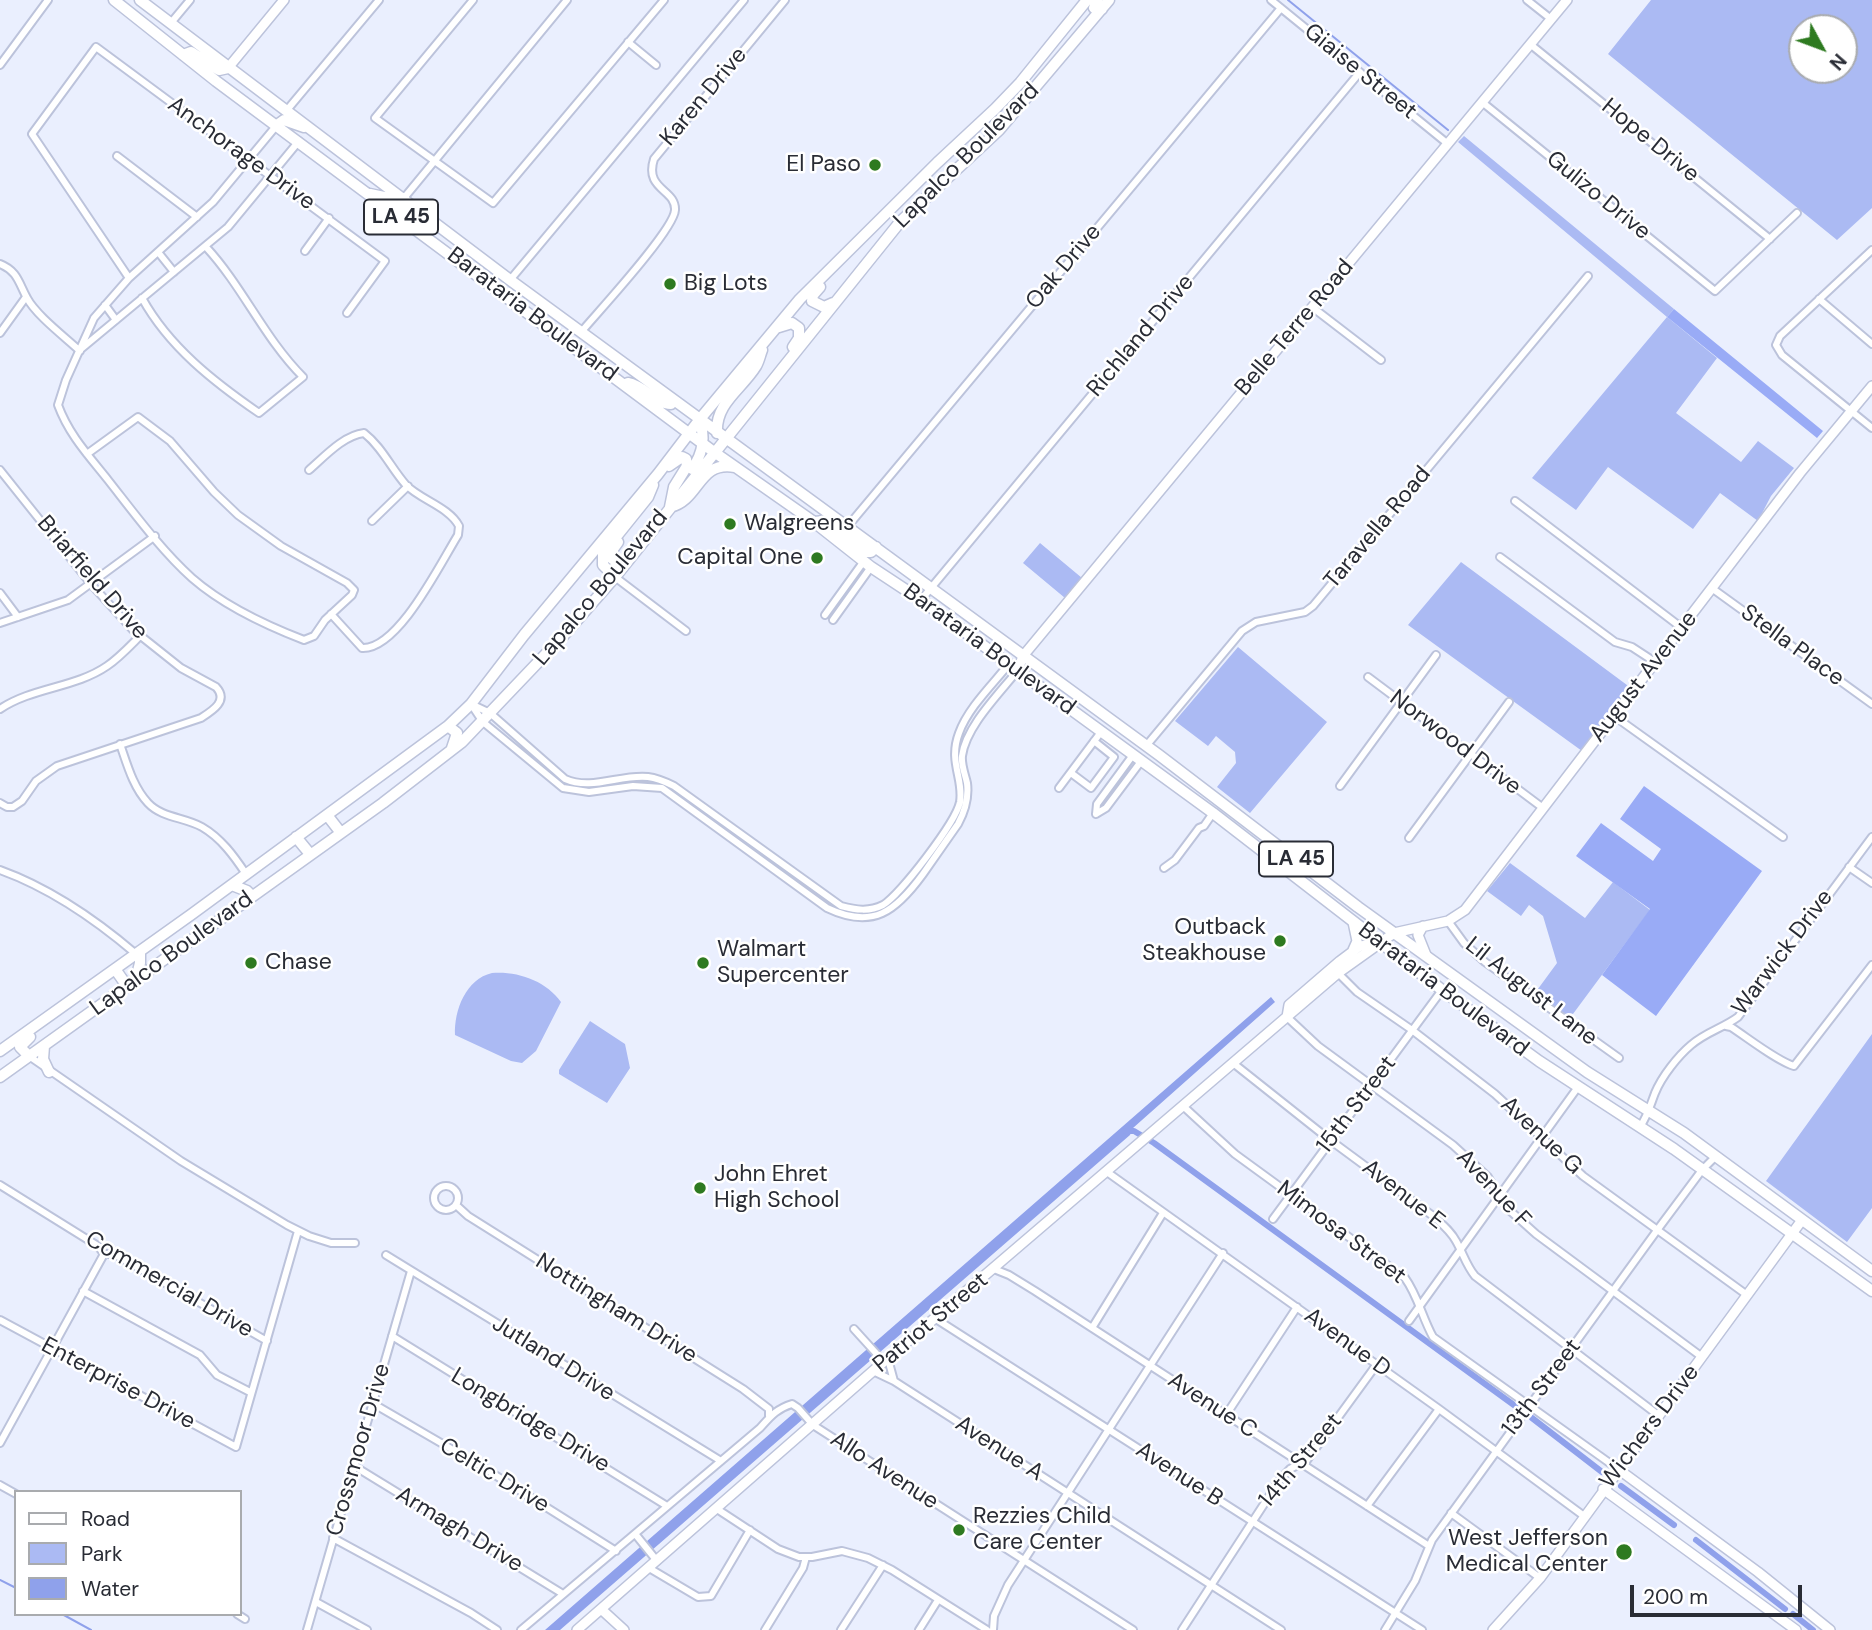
<!DOCTYPE html>
<style>
body{margin:0}
#map{position:relative;width:1872px;height:1630px;overflow:hidden;background:#eaeffe;font-family:"DM Sans",sans-serif}
canvas{display:block}
.legend{position:absolute;left:14px;top:1490px;width:228px;height:126px;box-sizing:border-box;background:#fff;border:2px solid #a9abae;margin:0;padding:9px 12px;list-style:none;font-size:21px;color:#292c35}
.legend li{display:flex;align-items:center;gap:14px;height:35px}
.legend b{width:35px;border:2px solid #a9abae}
.north{position:absolute;left:1788px;top:14px;width:70px;height:70px;box-sizing:border-box;background:#fff;border:2px solid #a9abae;border-radius:50%;rotate:131deg;font-size:19px;font-weight:700;line-height:28px;text-align:center;color:#292c35}
.north::after{content:'';display:block;margin:auto;width:24px;height:32px;background:#2e7a20;clip-path:polygon(50% 0,100% 100%,50% 72%,0 100%)}
.scale{position:absolute;left:1630px;top:1585px;width:172px;height:32px;box-sizing:border-box;border:4px solid #292c35;border-top:0;padding-left:9px;font-size:21px;line-height:24px;white-space:nowrap;color:#292c35;-webkit-text-stroke:5px #fff;paint-order:stroke}
</style>
<div id="map">
<canvas width="1872" height="1630"></canvas>
<ul class="legend">
<li><b style="height:9px;background:#fff"></b>Road</li>
<li><b style="height:19px;background:#abbaf3"></b>Park</li>
<li><b style="height:19px;background:#8fa1eb"></b>Water</li>
</ul>
<div class="north">N</div>
<div class="scale">200 m</div>
</div>
<script>
const g = document.querySelector('canvas').getContext('2d');
g.lineJoin = 'round';
function paint(path, color) { g.fillStyle = color; g.fill(path, 'evenodd'); }
function strokePath(path, color, width, dash) { g.strokeStyle = color; g.lineWidth = width; g.lineCap = dash ? 'butt' : 'round'; g.setLineDash(dash || []); g.stroke(path); }
function drawText(font, color, halo, rows, align = 'center') {
  g.font = font + ' "DM Sans",sans-serif'; g.lineWidth = 5; g.setLineDash([]); g.textBaseline = 'middle'; g.strokeStyle = halo; g.fillStyle = color; for (const [text, x, y, turn = 0] of rows) {
    g.save(); g.translate(x, y); g.rotate((+turn || 0) * Math.PI / 180); g.textAlign = isNaN(turn) ? turn : align; if (halo) g.strokeText(text, 0, 0); g.fillText(text, 0, 0); g.restore();
  }
}
const green = new Path2D(`
 M 1651,0 L 1872,0 L 1872,208 L 1837,240 L 1608,54 ZM 1802,28 L 1844,28 L 1844,70 L 1802,70 Z
 M 1464,136 L 1674,309 L 1667,317 L 1717,358 L 1676,413 L 1741,462 L 1758,441 L 1794,468 L 1771,496 L 1758,521 L 1720,493 L 1693,529 L 1608,467 L 1576,510 L 1532,478 L 1667,317 L 1458,142 Z
 M 1040,543 L 1082,578 L 1065,598 L 1023,563 Z
 M 1461,562 L 1631,688 L 1582,751 L 1408,625 Z
 M 1238,647 L 1327,722 L 1250,813 L 1217,787 L 1236,763 L 1235,752 L 1216,736 L 1208,746 L 1175,721 Z
 M 1510,863 L 1585,918 L 1613,882 L 1650,910 L 1570,1018 L 1535,993 L 1557,963 L 1543,916 L 1529,905 L 1521,916 L 1487,891 Z
 M 492,973 C 518,971 546,981 561,1002 L 536,1051 L 522,1063 L 511,1061 L 455,1035 C 454,1010 466,979 492,973 Z
 M 590,1021 L 625,1044 L 630,1068 L 607,1103 L 559,1074 L 559,1070 Z
 M 1872,1034 L 1872,1208 L 1847,1242 L 1766,1181 Z`);
const forest = new Path2D(`
 M 1674,309 L 1823,431 L 1817,438 L 1667,317 Z
 M 1644,786 L 1762,871 L 1656,1016 L 1602,975 L 1650,909 L 1576,856 L 1601,823 L 1653,861 L 1661,849 L 1620,819 Z`);
const water = new Path2D(`
 M 1271,997 L 1275,1002 L 1133,1128 L 1130,1135 L 560,1630 L 545,1630 Z`);
const stream = new Path2D(`
 M 1288,0 L 1448,130
 M 0,1580 L 16,1588
 M 62,1614 L 91,1630`);
const canal = new Path2D(`
 M 1126,1131 L 1134,1131 L 1154,1143 L 1518,1408
 M 1532,1418 L 1602,1472
 M 1621,1486 L 1674,1525
 M 1696,1540 L 1785,1609
 M 1793,1614 L 1813,1630`);
const street = new Path2D(`
 M 473,0 L 375,118 L 493,203 L 664,0
 M 1271,0 L 1448,144
 M 1527,0 L 1551,19
 M 170,24 L 190,0
 M 628,42 L 656,65
 M 1530,44 L 1770,239
 M 0,65 L 48,0
 M 1482,102 L 1715,291 L 1797,213
 M 287,110 L 379,0
 M 117,156 L 197,217
 M 404,198 L 567,0
 M 1872,250 L 1780,336 L 1776,345 L 1782,355 L 1872,428
 M 305,251 L 329,218
 M 158,252 L 174,272
 M 0,264 C 18,271 19,284 27,298 C 36,315 65,337 80,351
 M 129,278 L 32,134 L 96,47 L 385,261 L 347,313
 M 510,280 L 744,0
 M 142,298 C 169,347 214,382 259,413 L 303,377 C 264,338 243,287 206,247
 M 1819,299 L 1872,344
 M 105,305 L 116,320
 M 1312,307 L 1381,360
 M 582,331 C 598,312 674,230 675,210 C 676,189 644,190 654,159 L 785,0
 M 0,333 L 26,297
 M 81,349 L 228,227 L 299,141
 M 87,454 L 138,417 L 170,441 L 214,492 L 238,515 L 281,546 L 347,583 L 354,590 L 352,595 L 325,620 L 314,636 L 304,640 C 265,625 224,606 192,578 C 161,550 134,513 108,480 C 89,456 69,435 58,405 L 66,380 L 94,318 L 129,278 L 213,202 L 277,125
 M 0,470 L 91,584 L 132,629 L 181,668 L 216,687 C 229,701 212,711 201,718 L 57,766 L 36,781 L 22,801 L 13,807 L 7,807 L 0,803
 M 309,470 C 324,457 344,435 364,433 C 382,447 391,468 406,485 C 421,500 449,507 459,526 L 458,535 C 440,564 398,650 362,648 L 331,614
 M 1515,501 L 1682,628
 M 372,521 L 408,486
 M 848,526 L 1281,8
 M 1500,557 L 1615,642 L 1632,647 L 1655,662
 M 615,577 L 686,631
 M 1713,589 L 1872,704
 M 0,593 L 18,617
 M 921,600 L 1360,72
 M 825,615 L 864,561
 M 833,620 L 871,567
 M 0,623 L 68,600 L 155,536
 M 1368,677 L 1543,808
 M 471,704 L 483,722 L 563,788 L 589,792 L 633,786 L 662,788 L 827,908 C 873,930 896,911 923,874 C 935,857 946,841 958,824 C 965,811 969,798 967,783 C 965,774 961,765 962,756 C 966,726 1000,693 1018,670
 M 473,705 L 490,713 L 565,779 C 592,791 620,774 648,777 C 657,778 666,782 674,786 L 841,906 C 856,910 869,912 883,905 C 900,895 956,822 960,802 C 964,779 948,762 959,733 C 968,708 992,685 1009,664
 M 0,709 C 33,687 75,688 107,666 C 119,658 130,646 140,636
 M 1614,716 L 1783,837
 M 120,744 C 127,764 133,787 148,803 C 162,818 184,817 202,827 C 221,838 234,856 246,874
 M 1146,746 L 1242,631 L 1256,622 L 1305,612 L 1313,606 L 1588,276
 M 1071,773 L 1091,788 L 1114,757 L 1094,741
 M 1340,786 L 1436,655
 M 1059,788 L 1101,732
 M 1096,814 L 1097,804 L 1133,755
 M 1096,814 L 1106,808 L 1142,760
 M 1409,838 L 1509,702
 M 1849,867 L 1872,883
 M 1164,868 L 1175,860 L 1199,828 L 1204,826 L 1213,813
 M 0,870 C 50,888 95,919 136,954
 M 1448,921 L 1464,943 L 1485,962 L 1619,1058
 M 1338,973 L 1357,992 L 1412,1030 L 1495,1094 L 1583,1176 L 1747,1295
 M 1287,1017 L 1318,1046 L 1453,1145 L 1488,1177 L 1507,1208 L 1536,1234 L 1702,1357
 M 1726,1026 L 1731,1027 C 1748,1038 1777,1061 1794,1066 L 1872,965
 M 29,1056 L 181,1161 L 287,1225 L 309,1236 L 331,1243 L 355,1243
 M 1233,1063 L 1330,1140 L 1433,1216 C 1442,1224 1451,1231 1456,1241 C 1463,1253 1466,1265 1475,1276 L 1658,1415
 M 1183,1106 L 1235,1154 L 1405,1278 C 1418,1296 1422,1317 1433,1337 L 1618,1469
 M 1640,1127 C 1648,1115 1650,1106 1655,1093 C 1662,1076 1678,1056 1691,1045 C 1706,1032 1723,1028 1738,1017 L 1872,837
 M 1107,1172 L 1439,1409 L 1584,1516
 M 0,1185 L 98,1246 L 104,1254
 M434 1198a12 12 0 1 1 24 0a12 12 0 1 1-24 0Z
 M 456,1205 L 468,1216 L 743,1389 L 769,1409 L 769,1416
 M 1273,1219 L 1442,990
 M 104,1254 L 114,1254 L 267,1341
 M 386,1255 L 721,1461
 M 994,1269 L 1009,1275 L 1035,1291 L 1429,1546
 M 83,1291 L 200,1355 L 217,1375 L 250,1392
 M 936,1319 L 1422,1630
 M 0,1320 L 236,1447 L 298,1231
 M 1409,1321 L 1578,1087
 M 1092,1328 L 1163,1213
 M 854,1329 L 884,1362
 M 392,1336 L 667,1506
 M 888,1359 L 894,1381
 M 873,1371 L 894,1381 L 1281,1630
 M 372,1403 L 479,1465 L 616,1551
 M 1226,1415 L 1297,1307
 M 0,1443 L 104,1254
 M 354,1466 L 563,1594
 M 0,1485 L 16,1494
 M 1367,1506 L 1439,1409
 M 717,1509 L 778,1549 L 799,1557 L 812,1557 L 842,1551 L 868,1558 L 892,1570 L 987,1630
 M 1451,1513 L 1540,1578
 M 636,1535 L 657,1561
 M 333,1538 L 471,1613 L 497,1630
 M 649,1568 L 698,1597 L 711,1596 L 750,1530
 M 316,1602 L 367,1630
 M 237,1614 L 245,1619
 M 307,1630 L 411,1271
 M 521,1630 L 760,1428 C 770,1417 776,1409 792,1404 L 798,1408 L 813,1425 L 1133,1630
 M 765,1630 L 803,1568 L 806,1557
 M 841,1630 L 883,1565
 M 919,1630 L 938,1600
 M 993,1630 L 994,1616 L 1008,1585 L 1223,1253
 M 1182,1630 L 1279,1481 L 1290,1469 L 1307,1460 L 1377,1364
 M 1385,1630 L 1415,1581 L 1432,1540 L 1658,1229 L 1702,1170 L 1716,1156`);
const secondary = new Path2D(`
 M 228,68 L 284,0
 M 1018,670 L 1023,656 L 1567,0
 M 1423,926 L 1418,935 L 1426,955
 M 1353,950 L 1357,941 L 1353,922
 M 1287,1017 L 1289,1005 L 1340,961 L 1360,946 L 1375,944
 M 1618,1469 L 1758,1572 L 1830,1630
 M 1603,1489 L 1796,1630
 M 601,1609 L 624,1630
 M 577,1630 L 873,1371 L 1338,973 L 1394,933 L 1448,921 L 1465,910 L 1800,473 L 1872,386
 M 1493,1630 L 1540,1578 L 1802,1220`);
const primary = new Path2D(`
 M 114,0 L 216,81 L 714,452 L 814,522 L 871,567 L 921,600 L 1213,813 L 1442,990 L 1539,1061 L 1674,1149 L 1872,1291
 M 140,0 L 510,280 L 1159,755 L 1358,907 L 1587,1072 L 1684,1133 L 1872,1271
 M 1097,0 L 1094,8 L 1102,9
 M 183,55 L 191,52 L 219,70 L 228,68
 M 277,125 L 284,120 L 304,127
 M 370,194 L 398,200 L 404,198
 M 393,211 L 398,207 C 406,208 414,213 423,214
 M 820,287 L 813,295 L 812,301 L 824,307 L 833,303
 M 779,327 L 792,323 L 799,328 L 799,338 L 793,347
 M 628,383 C 644,386 656,404 671,404 L 674,400
 M 717,433 C 715,403 742,389 756,366 C 759,361 760,355 762,350
 M 669,466 L 682,457 L 686,459 L 687,466 L 674,487 L 670,507 C 700,500 698,460 735,467
 M 692,469 C 704,452 706,436 698,417
 M 814,522 L 825,521 L 867,552 L 871,552 L 876,547
 M 618,542 L 613,549 L 611,558 L 618,563 L 628,559
 M 615,577 L 603,565 L 603,553 L 648,497 L 653,485
 M 448,726 L 457,733 L 452,748
 M 327,815 L 341,833
 M 296,837 L 310,854
 M 232,885 L 247,891 L 252,896
 M 115,969 L 127,986
 M 136,979 L 140,963 L 140,951
 M 44,1046 L 43,1059 L 49,1072
 M 0,1051 L 192,914 L 448,726 L 471,704 L 524,635 L 658,474 L 700,419 L 800,299 L 937,163 L 995,109 L 1020,83 L 1087,0
 M 29,1056 L 20,1047 L 30,1037
 M 0,1077 L 383,803 L 462,742 L 564,635 L 615,577 L 900,222 L 999,130 L 1109,0`);
const markers = [
 [875,165,7,"#2e7a20"],
 [670,284,7,"#2e7a20"],
 [730,524,7,"#2e7a20"],
 [817,558,7,"#2e7a20"],
 [1280,941,7,"#2e7a20"],
 [251,963,7,"#2e7a20"],
 [703,963,7,"#2e7a20"],
 [700,1188,7,"#2e7a20"],
 [959,1530,7,"#2e7a20"],
 [1624,1552,9,"#2e7a20"]
];
const shields = [
 [401,217,74],
 [1296,859,74]
];
const shieldNames = [
 ["LA 45",401,217],
 ["LA 45",1296,859]
];
const streetNames = [
 ["Giaise Street",1360,72,39],
 ["Karen Drive",704,97,-50],
 ["Hope Drive",1650,141,39],
 ["Anchorage Drive",241,154,36],
 ["Lapalco Boulevard",967,156,-45],
 ["Gulizo Drive",1598,196,39],
 ["Oak Drive",1064,267,-50],
 ["Barataria Boulevard",532,315,37],
 ["Belle Terre Road",1295,328,-50],
 ["Richland Drive",1141,336,-50],
 ["Taravella Road",1378,528,-50],
 ["Briarfield Drive",92,578,49],
 ["Lapalco Boulevard",601,588,-50],
 ["Stella Place",1792,646,36],
 ["Barataria Boulevard",989,650,36],
 ["August Avenue",1644,677,-52],
 ["Norwood Drive",1455,743,37],
 ["Warwick Drive",1783,953,-53],
 ["Lapalco Boulevard",172,954,-36],
 ["Barataria Boulevard",1443,990,37],
 ["Lil August Lane",1531,992,38],
 ["15th Street",1357,1105,-53],
 ["Avenue G",1541,1136,43],
 ["Avenue F",1493,1189,47],
 ["Avenue E",1403,1195,38],
 ["Mimosa Street",1341,1233,37],
 ["Commercial Drive",169,1285,30],
 ["Nottingham Drive",616,1309,32],
 ["Patriot Street",931,1323,-40],
 ["Avenue D",1347,1343,36],
 ["Jutland Drive",553,1359,32],
 ["Enterprise Drive",118,1384,28],
 ["13th Street",1542,1388,-53],
 ["Avenue C",1212,1406,33],
 ["Longbridge Drive",530,1421,31],
 ["Wichers Drive",1650,1427,-53],
 ["Avenue A",999,1449,33],
 ["Crossmoor Drive",359,1450,-74],
 ["14th Street",1301,1461,-50],
 ["Allo Avenue",884,1471,33],
 ["Avenue B",1179,1475,33],
 ["Celtic Drive",494,1476,31],
 ["Armagh Drive",459,1530,31]
];
const poiNames = [
 ["El Paso",861,165,"right"],
 ["Big Lots",684,284],
 ["Walgreens",744,524],
 ["Capital One",803,558,"right"],
 ["Outback",1266,928,"right"],
 ["Steakhouse",1266,954,"right"],
 ["Walmart",717,950],
 ["Supercenter",717,976],
 ["Chase",265,963],
 ["John Ehret",714,1175],
 ["High School",714,1201],
 ["Rezzies Child",973,1517],
 ["Care Center",973,1543],
 ["West Jefferson",1608,1539,"right"],
 ["Medical Center",1608,1565,"right"]
];
paint(green, '#abbaf3');
paint(forest, '#99abf6');
paint(water, '#8fa1eb');
strokePath(stream, '#8fa1eb', 2);
strokePath(canal, '#8fa1eb', 6);
strokePath(street, '#bcc3db', 10);
strokePath(secondary, '#bcc3db', 12);
strokePath(primary, '#bcc3db', 13);
strokePath(street, '#fff', 6);
strokePath(secondary, '#fff', 9);
strokePath(primary, '#fff', 10);
for (const [x, y, r, color] of markers) { const dot = new Path2D(); dot.arc(x, y, r, 0, 2 * Math.PI); g.fillStyle = color; g.fill(dot); strokePath(dot, '#fff', 2.5); }
for (const [x, y, w] of shields) { const box = new Path2D(); box.roundRect(x - w / 2, y - 17.5, w, 35, 5); g.fillStyle = '#fff'; g.fill(box); strokePath(box, '#292c35', 2); }
drawText('bold 21px', '#292c35', null, shieldNames);
drawText('23px', '#292c35', '#fff', streetNames);
drawText('23px', '#292c35', '#fff', poiNames, 'left');
</script>
